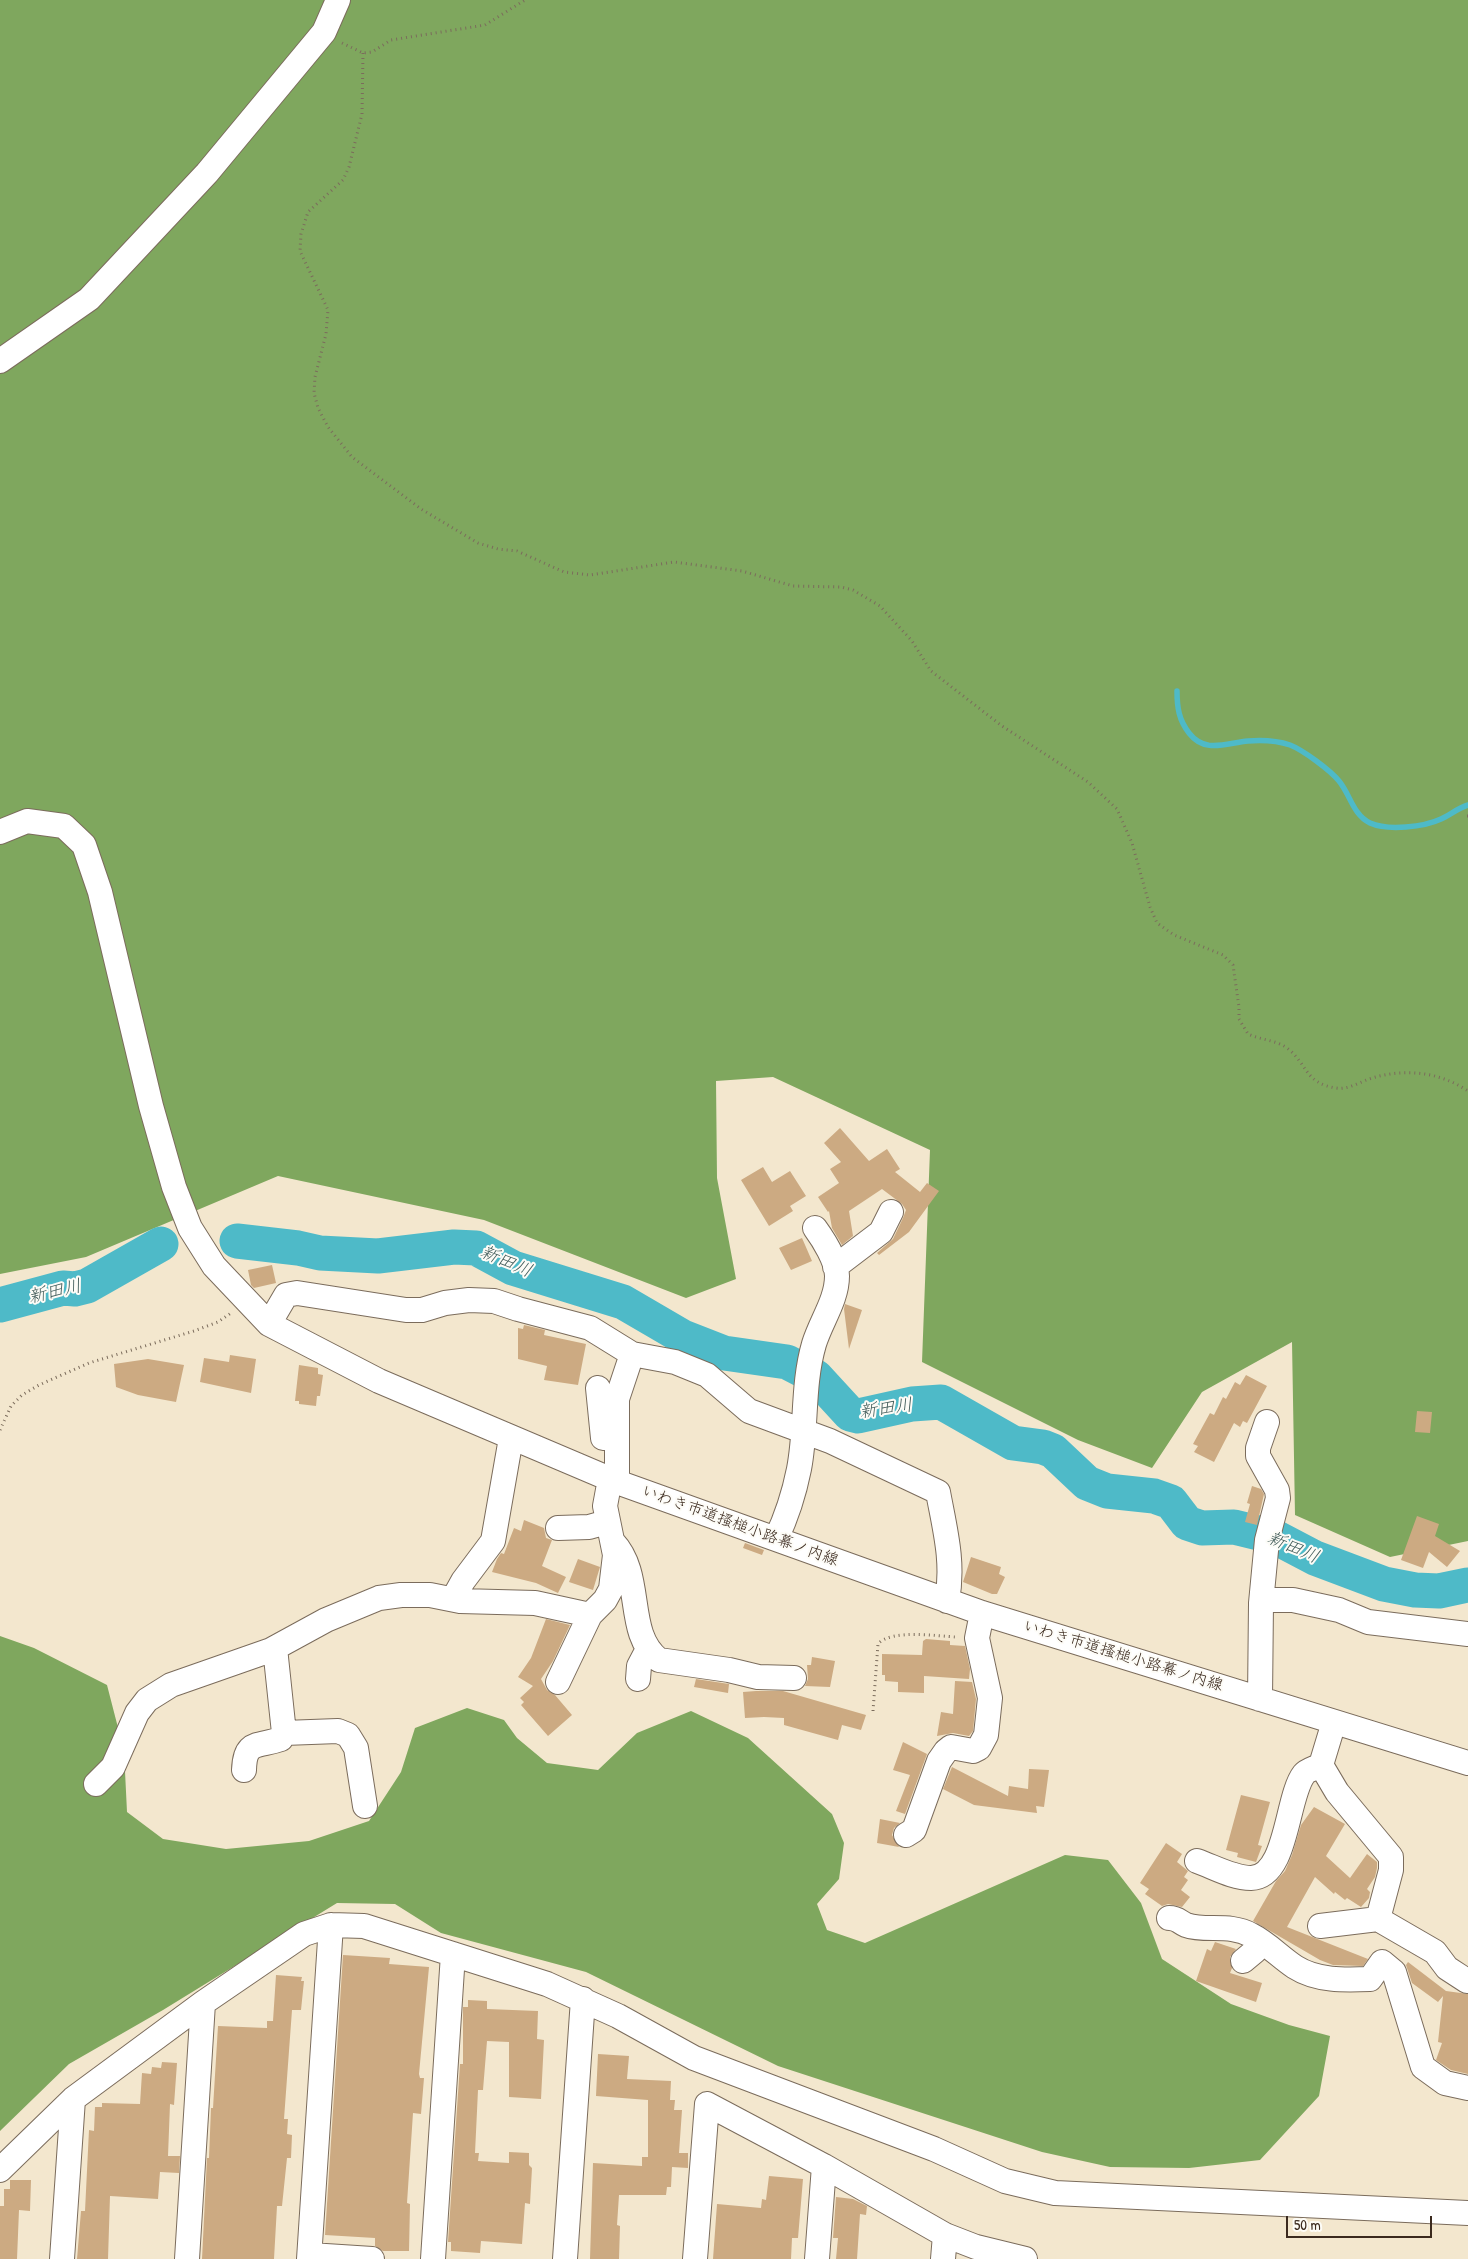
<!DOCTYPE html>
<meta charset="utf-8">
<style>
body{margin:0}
#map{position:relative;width:1468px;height:2259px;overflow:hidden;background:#f3e7ce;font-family:"Patrick Hand",sans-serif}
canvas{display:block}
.scale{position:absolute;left:1286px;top:2216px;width:146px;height:22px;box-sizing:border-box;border:2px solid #3b2a1e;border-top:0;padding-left:6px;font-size:15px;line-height:18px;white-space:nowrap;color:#3b2a1e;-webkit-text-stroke:4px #fdfcf7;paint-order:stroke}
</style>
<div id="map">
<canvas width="1468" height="2259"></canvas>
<div class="scale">50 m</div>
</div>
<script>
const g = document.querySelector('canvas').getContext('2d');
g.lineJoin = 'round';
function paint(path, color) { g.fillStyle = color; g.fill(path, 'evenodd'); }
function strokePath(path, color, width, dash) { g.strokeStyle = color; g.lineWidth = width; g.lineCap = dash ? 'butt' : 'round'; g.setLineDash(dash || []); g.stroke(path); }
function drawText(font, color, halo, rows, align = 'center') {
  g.font = font + ' "Patrick Hand","Klee One",sans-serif'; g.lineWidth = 4; g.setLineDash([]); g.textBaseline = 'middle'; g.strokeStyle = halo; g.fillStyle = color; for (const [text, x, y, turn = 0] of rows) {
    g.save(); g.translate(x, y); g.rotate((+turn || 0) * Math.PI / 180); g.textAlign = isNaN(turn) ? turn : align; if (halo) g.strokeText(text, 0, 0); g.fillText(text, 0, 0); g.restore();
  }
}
const forest = new Path2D(`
 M 0,0 L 1468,0 L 1468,1541 L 1390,1557 L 1295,1515 L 1292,1342 L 1202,1392 L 1152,1468 L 1078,1440 L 922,1362 L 930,1150 L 773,1077 L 716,1081 L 717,1178 L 736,1279 L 686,1298 L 484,1220 L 278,1176 L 86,1257 L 0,1274 Z
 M 0,1636 L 34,1648 L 107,1685 L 124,1751 L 127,1812 L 163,1839 L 226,1849 L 309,1841 L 369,1821 L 401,1772 L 415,1728 L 467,1708 L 504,1720 L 517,1738 L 547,1763 L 598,1770 L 637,1733 L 691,1711 L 748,1738 L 832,1814 L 844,1843 L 839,1879 L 817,1904 L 827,1930 L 865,1943 L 1065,1855 L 1108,1860 L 1141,1903 L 1162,1959 L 1231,2004 L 1289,2025 L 1330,2036 L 1319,2096 L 1260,2160 L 1189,2168 L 1110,2167 L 1042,2152 L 778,2066 L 586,1972 L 441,1933 L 395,1904 L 337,1903 L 163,2010 L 69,2064 L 0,2131 Z`);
const stream = new Path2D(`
 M 1177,691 C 1177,708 1179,720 1189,733 C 1205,754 1226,743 1248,741 C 1261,740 1278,741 1290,745 C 1303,750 1330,770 1339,781 C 1350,794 1353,815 1370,823 C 1388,831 1424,827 1441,819 C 1450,815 1458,808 1468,805`);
const river = new Path2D(`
 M 237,1241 L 298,1248 L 320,1253 L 378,1256 L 454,1247 L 476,1248 L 513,1268 L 623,1302 L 683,1337 L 724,1353 L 787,1362 L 816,1377 L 850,1414 L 858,1416 L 912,1404 L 941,1402 L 1013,1443 L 1043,1447 L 1053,1451 L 1087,1483 L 1107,1491 L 1154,1496 L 1171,1502 L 1187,1523 L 1202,1528 L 1234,1527 L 1275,1537 L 1315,1558 L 1384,1584 L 1415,1590 L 1439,1591 L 1468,1585
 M 0,1305 L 63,1288 L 75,1289 L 87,1286 L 161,1244`);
const building = new Path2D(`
 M 840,1128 L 869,1161 L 887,1149 L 900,1169 L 895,1172 L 920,1192 L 927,1183 L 939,1191 L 909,1232 L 879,1255 L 877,1253 L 893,1239 L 903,1218 L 906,1210 L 902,1204 L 882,1189 L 849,1211 L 853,1236 L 842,1245 L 832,1228 L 829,1211 L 828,1212 L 818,1197 L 839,1183 L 830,1169 L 841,1162 L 824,1143 Z
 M 763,1167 L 772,1182 L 790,1171 L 806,1196 L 790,1206 L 793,1211 L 769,1226 L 741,1180 Z
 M 802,1238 L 812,1261 L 791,1270 L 779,1248 Z
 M 272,1265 L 276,1283 L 254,1288 L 251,1285 L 248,1270 Z
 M 845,1304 L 862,1310 L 849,1349 L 844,1309 Z
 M 524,1325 L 545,1330 L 544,1335 L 586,1344 L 578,1385 L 544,1380 L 547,1366 L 518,1359 L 518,1328 L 523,1329 Z
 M 230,1355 L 256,1359 L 251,1393 L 200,1382 L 204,1358 L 229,1362 Z
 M 148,1359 L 184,1365 L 176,1402 L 138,1395 L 116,1387 L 114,1364 Z
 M 299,1365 L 318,1368 L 318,1374 L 323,1375 L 320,1396 L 317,1396 L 316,1406 L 299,1404 L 299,1401 L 295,1401 Z
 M 1246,1375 L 1267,1386 L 1247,1423 L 1243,1421 L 1240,1427 L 1234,1423 L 1214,1462 L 1194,1452 L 1198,1446 L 1193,1444 L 1210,1413 L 1214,1415 L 1223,1397 L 1226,1399 L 1235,1382 L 1240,1385 Z
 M 1417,1411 L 1432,1412 L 1430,1433 L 1415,1432 Z
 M 1252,1486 L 1261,1489 L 1264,1494 L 1257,1525 L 1245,1522 L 1250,1504 L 1247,1503 Z
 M 1417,1516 L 1439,1524 L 1435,1536 L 1460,1551 L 1447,1567 L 1429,1552 L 1423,1568 L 1401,1560 Z
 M 524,1520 L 544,1528 L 546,1538 L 552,1540 L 542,1566 L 566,1577 L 558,1593 L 536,1583 L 492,1572 L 497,1559 L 501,1553 L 504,1554 L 514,1528 L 521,1531 Z
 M 745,1543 L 764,1550 L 762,1555 L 743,1548 Z
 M 971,1557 L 1001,1567 L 999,1574 L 1005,1577 L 997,1594 L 992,1594 L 963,1582 Z
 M 578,1559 L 600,1567 L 593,1590 L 569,1582 Z
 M 546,1619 L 570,1625 L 553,1661 L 541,1679 L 547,1690 L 555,1695 L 572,1715 L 548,1736 L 521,1705 L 524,1702 L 520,1698 L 533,1686 L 518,1677 L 531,1658 Z
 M 926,1639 L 950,1641 L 950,1645 L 965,1646 L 970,1669 L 969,1679 L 924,1676 L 924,1693 L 898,1692 L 898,1682 L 885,1681 L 885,1675 L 882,1675 L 882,1654 L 922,1655 L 923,1641 Z
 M 812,1657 L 835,1661 L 830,1687 L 805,1686 L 808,1679 L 807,1665 L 811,1665 Z
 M 696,1679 L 729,1684 L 728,1693 L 694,1687 Z
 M 955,1681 L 972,1682 L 976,1699 L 973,1731 L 969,1736 L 953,1733 L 937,1736 L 941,1712 L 953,1714 Z
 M 756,1691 L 783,1691 L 866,1715 L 861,1730 L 842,1725 L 838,1740 L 784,1725 L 784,1718 L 764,1717 L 745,1718 L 743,1692 Z
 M 903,1742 L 927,1754 L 905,1814 L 896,1811 L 910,1775 L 893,1770 Z
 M 952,1767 L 1008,1796 L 1009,1786 L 1028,1789 L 1029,1769 L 1049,1770 L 1044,1807 L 1036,1806 L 1037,1813 L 974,1805 L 943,1789 Z
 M 1241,1795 L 1270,1802 L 1258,1845 L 1262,1846 L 1256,1862 L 1237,1857 L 1238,1853 L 1226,1850 Z
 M 1314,1807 L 1345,1824 L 1326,1856 L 1350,1878 L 1367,1854 L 1377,1862 L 1377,1868 L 1375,1877 L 1367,1889 L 1370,1892 L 1369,1898 L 1361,1907 L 1347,1898 L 1345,1900 L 1335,1892 L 1334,1894 L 1315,1877 L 1287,1927 L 1368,1959 L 1363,1966 L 1333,1965 L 1320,1960 L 1253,1921 L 1276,1881 L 1285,1871 L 1292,1855 L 1301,1825 Z
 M 880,1819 L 900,1823 L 894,1828 L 892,1835 L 899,1847 L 877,1843 Z
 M 1166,1843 L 1182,1854 L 1177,1862 L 1188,1871 L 1184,1877 L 1188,1880 L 1181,1890 L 1190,1897 L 1182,1907 L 1168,1904 L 1162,1906 L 1145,1894 L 1149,1889 L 1140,1883 Z
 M 1215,1942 L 1236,1949 L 1230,1957 L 1232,1968 L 1230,1973 L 1262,1983 L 1256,2002 L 1196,1981 L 1207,1949 L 1211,1951 Z
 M 343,1955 L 390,1958 L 389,1964 L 429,1967 L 419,2074 L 420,2078 L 424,2078 L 421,2114 L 413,2113 L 407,2203 L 410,2204 L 409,2251 L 383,2251 L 375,2246 L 375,2238 L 325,2235 Z
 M 1408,1962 L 1446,1991 L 1468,1994 L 1468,2074 L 1451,2070 L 1436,2060 L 1442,2043 L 1438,2042 L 1443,1996 L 1438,2002 L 1412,1983 L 1406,1965 Z
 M 276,1975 L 302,1977 L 301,1981 L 304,1981 L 301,2010 L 292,2010 L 284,2119 L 288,2119 L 287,2134 L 292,2135 L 291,2158 L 287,2158 L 282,2206 L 277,2206 L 274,2259 L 202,2259 L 207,2158 L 209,2158 L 211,2108 L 213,2108 L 218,2026 L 267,2028 L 267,2021 L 273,2021 Z
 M 468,2000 L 487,2001 L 487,2009 L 538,2011 L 537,2039 L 544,2040 L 541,2099 L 509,2097 L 509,2042 L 487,2041 L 483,2090 L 478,2090 L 475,2153 L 479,2153 L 478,2161 L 509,2163 L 509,2152 L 529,2153 L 529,2165 L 532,2168 L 530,2204 L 525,2203 L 522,2244 L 481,2241 L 480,2253 L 451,2251 L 451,2242 L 448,2242 L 460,2064 L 463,2064 L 463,2007 L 468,2007 Z
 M 598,2054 L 629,2056 L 627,2079 L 671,2081 L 670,2100 L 675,2100 L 674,2110 L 682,2110 L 679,2153 L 688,2153 L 688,2168 L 672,2167 L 671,2187 L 667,2187 L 666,2195 L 619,2195 L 617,2225 L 620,2226 L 619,2259 L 590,2259 L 593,2163 L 642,2166 L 642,2157 L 648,2157 L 648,2100 L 596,2096 Z
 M 162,2062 L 177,2063 L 174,2105 L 170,2104 L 168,2156 L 180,2156 L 179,2173 L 160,2172 L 158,2199 L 110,2196 L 108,2259 L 77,2259 L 81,2211 L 85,2211 L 89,2130 L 94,2131 L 95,2107 L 102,2107 L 102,2103 L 140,2104 L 142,2073 L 151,2074 L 152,2067 L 161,2068 Z
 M 769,2176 L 803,2179 L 798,2238 L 792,2238 L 791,2259 L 713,2259 L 717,2204 L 761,2208 L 762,2199 L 766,2200 Z
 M 10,2180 L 31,2180 L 30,2211 L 19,2210 L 17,2259 L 0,2259 L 0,2206 L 4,2206 L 4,2189 L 10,2189 Z
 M 836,2197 L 853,2199 L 867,2206 L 866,2215 L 860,2214 L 857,2259 L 836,2259 L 838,2238 L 833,2238 Z`);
const path = new Path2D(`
 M 342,43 L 363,53 L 372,52 L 391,40 L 485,25 L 525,0
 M 363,53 L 362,114 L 349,167 L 343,180 L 308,212 L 301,234 L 300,251 L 328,310 L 326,334 L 315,377 L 314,393 L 318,408 L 328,427 L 352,457 L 421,509 L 478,543 L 498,549 L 517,551 L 564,572 L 590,575 L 674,562 L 742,571 L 793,586 L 841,587 L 853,590 L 880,606 L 912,641 L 931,671 L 1002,726 L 1088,782 L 1117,809 L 1132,843 L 1150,907 L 1157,923 L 1174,935 L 1223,955 L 1233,965 L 1239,1007 L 1239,1019 L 1248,1034 C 1261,1040 1276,1040 1287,1048 C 1308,1064 1304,1083 1336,1088 C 1347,1090 1358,1083 1369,1079 C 1403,1068 1438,1071 1468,1091
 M 1467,816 L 1468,816
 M 0,1430 L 11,1406 L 22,1395 L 39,1385 L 89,1363 L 194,1331 L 218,1322 L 231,1313
 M 873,1711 L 878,1644 C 891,1629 936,1636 956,1637`);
const minor = new Path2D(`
 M 0,361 L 89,299 L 207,173 L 324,32 L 338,0
 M 0,832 L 27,821 L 64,826 L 84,845 L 100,892 L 151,1106 L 174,1187 L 190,1228 L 214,1266 L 269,1324 L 379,1381 L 617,1482 L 982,1613 L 1468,1763
 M 835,1267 L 881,1232 L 891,1212
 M 269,1324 L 286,1295 L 297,1293 L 406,1310 L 422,1310 L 445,1303 L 469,1300 L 494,1301 L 518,1309 L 590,1328 L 632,1354 L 675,1362 L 707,1375 L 749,1411 L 830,1441 L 938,1492 C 945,1530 954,1562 947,1601
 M 598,1388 L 603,1438
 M 617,1482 L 617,1399 L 632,1354
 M 558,1528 L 589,1527 L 607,1522
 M 776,1539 C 787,1516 794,1494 799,1469 C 807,1428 802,1385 814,1344 C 821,1321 837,1300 837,1276 C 837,1261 823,1239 815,1228
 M 613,1542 C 645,1576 624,1633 659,1660 L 729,1670 L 758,1677 L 794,1678
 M 453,1599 L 463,1581 L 493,1541 L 511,1438
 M 1262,1600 L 1293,1600 L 1339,1610 L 1368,1622 L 1468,1634
 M 638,1679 L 639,1666 L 648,1649
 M 558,1682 L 590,1615 L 605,1600 L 611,1589 L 615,1555 L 605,1506 L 610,1479
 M 1260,1699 L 1261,1603 L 1267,1540 L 1278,1498 L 1277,1490 L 1258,1456 L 1258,1448 L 1267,1422
 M 284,1733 L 338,1731 L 348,1735 L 356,1748 L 365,1806
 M 1321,1765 L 1337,1792 L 1391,1857 L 1391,1870 L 1378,1919
 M 244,1770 C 245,1740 257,1747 281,1739 L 284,1733 L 275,1648
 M 96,1784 L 113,1767 L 137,1713 L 147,1700 L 171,1685 L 271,1650 L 326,1620 L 379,1598 L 401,1595 L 430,1595 L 460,1601 L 535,1603 L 590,1615
 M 906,1835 L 914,1830 L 939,1761 L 946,1751 L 951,1747 L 973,1751 L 979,1748 L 986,1735 L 990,1698 L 977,1638 L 982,1613
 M 1197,1861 C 1214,1867 1233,1878 1251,1878 C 1288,1877 1286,1797 1304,1774 C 1307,1770 1316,1768 1321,1765 L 1334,1722
 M 1169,1918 C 1178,1918 1179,1922 1186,1925 C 1205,1932 1230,1923 1251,1935 C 1267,1943 1280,1957 1295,1967 C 1317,1981 1344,1980 1370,1979 L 1382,1962 L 1394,1972 L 1423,2067 L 1445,2083 L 1468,2088
 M 1320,1926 L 1378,1919 L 1435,1952 L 1447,1968 L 1467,1981
 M 1243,1961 L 1255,1951 L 1261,1942
 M 0,2170 L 73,2099 L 203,2003 L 304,1934 L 331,1925 L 364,1926 L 547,1984 L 618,2016 L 694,2058 L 934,2149 L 1005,2181 L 1055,2193 L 1468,2213
 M 310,2255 L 372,2259
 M 62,2259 L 73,2099
 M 187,2259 L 203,2003
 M 309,2259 L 331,1925
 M 433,2259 L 453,1954
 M 565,2259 L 583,1999
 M 695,2259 L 707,2104 L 824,2166 L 945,2235 L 976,2247 L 1025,2259
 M 817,2259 L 824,2166
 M 943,2259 L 945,2235`);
const streetNames = [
 ["いわき市道搔槌小路幕ノ内線",740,1526,20],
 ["いわき市道搔槌小路幕ノ内線",1123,1656,17]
];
const waterNames = [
 ["新田川",506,1262,23],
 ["新田川",55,1292,-13],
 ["新田川",886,1409,-8],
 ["新田川",1293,1548,23]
];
paint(forest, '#7fa75e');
strokePath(stream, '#4ebac8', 5.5);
strokePath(river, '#4ebac8', 35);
paint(building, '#ccaa82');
strokePath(minor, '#7b6c5c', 26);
strokePath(path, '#7b6c5c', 3, [1, 4]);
strokePath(minor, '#fff', 24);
drawText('16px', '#3b2a1e', '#fdfcf7', streetNames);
drawText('italic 18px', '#425c5a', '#fdfcf7', waterNames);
</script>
